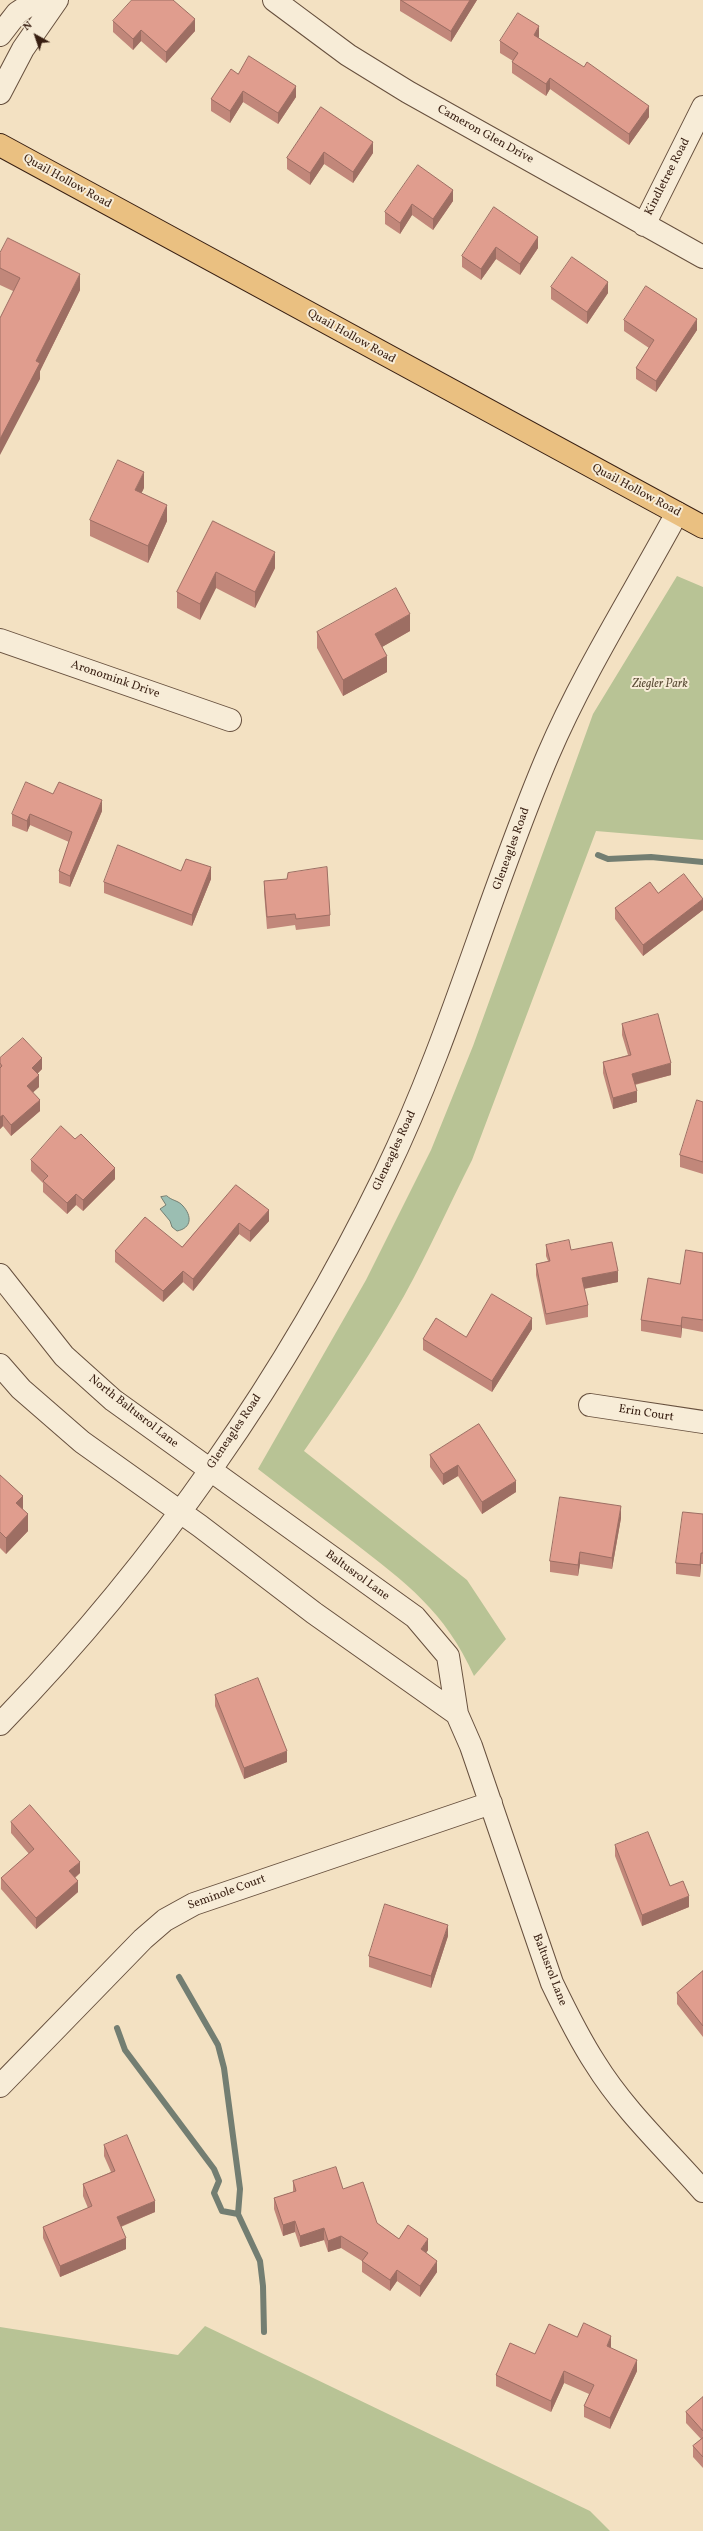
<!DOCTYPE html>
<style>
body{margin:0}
#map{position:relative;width:703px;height:2531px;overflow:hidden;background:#f3e1c2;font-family:Vollkorn,serif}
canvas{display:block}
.north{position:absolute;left:16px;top:16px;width:40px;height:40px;-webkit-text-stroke:3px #f7ecd7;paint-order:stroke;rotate:320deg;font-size:11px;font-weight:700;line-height:16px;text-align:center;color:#381f12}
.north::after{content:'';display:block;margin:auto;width:14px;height:18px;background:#381f12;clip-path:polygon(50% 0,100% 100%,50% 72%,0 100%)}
</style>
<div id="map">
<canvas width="703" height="2531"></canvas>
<div class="north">N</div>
</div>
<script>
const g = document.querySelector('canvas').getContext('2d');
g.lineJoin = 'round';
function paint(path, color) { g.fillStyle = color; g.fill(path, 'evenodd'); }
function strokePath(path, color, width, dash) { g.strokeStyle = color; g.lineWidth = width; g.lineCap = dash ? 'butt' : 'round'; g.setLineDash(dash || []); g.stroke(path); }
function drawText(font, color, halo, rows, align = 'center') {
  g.font = font + ' Vollkorn,serif'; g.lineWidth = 4; g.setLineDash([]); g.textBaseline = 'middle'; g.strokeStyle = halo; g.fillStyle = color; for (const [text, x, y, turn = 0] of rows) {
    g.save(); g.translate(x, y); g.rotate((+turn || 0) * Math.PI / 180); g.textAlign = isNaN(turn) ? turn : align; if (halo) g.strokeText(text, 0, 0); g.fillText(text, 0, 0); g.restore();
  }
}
const green = new Path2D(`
 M 677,576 L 703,587 L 703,840 L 596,831 L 472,1160 C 449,1205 429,1251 404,1296 C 374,1349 340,1400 304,1451 L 467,1580 L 506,1639 L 474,1676 C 445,1611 406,1583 352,1541 C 321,1517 289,1493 258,1469 L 366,1280 L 431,1150 L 473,1046 L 593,714 Z
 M 205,2326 L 590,2511 L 610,2531 L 0,2531 L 0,2327 L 178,2355 Z`);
const water = new Path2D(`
 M 167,1196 C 172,1201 178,1200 183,1206 C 192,1216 192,1228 177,1231 L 172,1227 L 170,1221 L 160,1209 L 166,1205 L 161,1197 Z`);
const stream = new Path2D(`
 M 598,855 L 608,859 L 651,857 L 703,862
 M 179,1977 L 218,2045 L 224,2068 L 240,2189 L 238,2214 L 260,2261 L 263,2286 L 264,2332
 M 117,2028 L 125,2050 L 214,2169 L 219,2181 L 214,2193 L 222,2211 L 238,2214`);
const minor = new Path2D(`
 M 274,0 L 348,55 L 408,92 L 703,257
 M 0,35 L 17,13 L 37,0
 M 0,93 L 23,49 L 57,0
 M 644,225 L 703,107
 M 0,640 L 230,720
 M 0,1275 L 64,1356 L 113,1400 L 415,1617 L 448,1656 L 457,1714 L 471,1746 L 552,1983 C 565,2010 578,2037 595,2063 C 624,2110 667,2150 703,2191
 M 0,1365 L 21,1389 L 82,1442 L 200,1526 L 314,1613 L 457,1714
 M 590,1405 L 703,1422
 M 0,1724 C 156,1564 288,1374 385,1174 C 451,1038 489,893 548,755 C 584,671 634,593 677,513
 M 0,2086 L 143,1939 L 165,1920 L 194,1904 L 491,1803`);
const major = new Path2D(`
 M 0,145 L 703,527`);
const wall = new Path2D(`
 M 400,0 L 477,0 L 451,42 L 400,11 Z
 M 113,21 L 195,31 L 166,63 L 141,41 L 133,50 L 113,32 Z
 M 539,37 L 539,38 L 649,117 L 629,145 L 550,89 L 546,96 L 512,73 L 512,62 L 513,61 L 500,53 L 500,41 Z
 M 238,74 L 296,97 L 278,124 L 243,102 L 230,123 L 211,111 L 211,99 Z
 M 321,107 L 373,153 L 353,183 L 324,164 L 310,185 L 287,169 L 287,158 Z
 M 453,190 L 453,201 L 433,230 L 412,215 L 400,234 L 385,224 L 385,212 Z
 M 538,237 L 538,248 L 520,275 L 496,259 L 481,280 L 462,267 L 462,256 Z
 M 0,253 L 80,290 L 40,371 L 40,379 L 13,291 L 0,285 Z
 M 551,287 L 608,293 L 587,324 L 551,299 Z
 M 624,320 L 697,330 L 656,392 L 636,379 L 636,368 L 649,348 L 624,331 Z
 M 144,488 L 141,493 L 167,521 L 148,563 L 90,536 L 90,520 Z
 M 213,521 L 275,568 L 255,608 L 216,588 L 200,620 L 177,608 L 177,592 Z
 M 410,631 L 382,647 L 387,672 L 343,696 L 317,648 L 317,632 Z
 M 102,811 L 70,887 L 59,883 L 59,871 L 69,842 L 30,825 L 27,832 L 12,826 L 12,814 Z
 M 181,871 L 211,879 L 192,926 L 104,893 L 104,882 Z
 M 264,881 L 330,915 L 330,926 L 296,930 L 295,925 L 267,929 L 264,892 Z
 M 658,893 L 703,910 L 643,956 L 615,919 L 615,908 Z
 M 622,1024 L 671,1075 L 635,1085 L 637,1102 L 613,1109 L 603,1073 L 603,1062 L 628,1055 L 622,1035 Z
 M 0,1058 L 42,1069 L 37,1074 L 39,1087 L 33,1092 L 40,1111 L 11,1136 L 3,1126 L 0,1129 Z
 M 703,1102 L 703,1174 L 680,1167 L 680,1155 Z
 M 31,1160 L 115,1179 L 83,1211 L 76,1205 L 67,1214 L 43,1192 L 43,1183 L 31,1171 Z
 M 236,1185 L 269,1221 L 250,1242 L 239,1234 L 193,1291 L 183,1282 L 163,1302 L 115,1262 L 115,1251 L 182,1247 Z
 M 546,1245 L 571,1250 L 618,1282 L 584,1289 L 588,1305 L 588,1317 L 546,1325 L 536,1275 L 536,1264 L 548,1261 L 546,1256 Z
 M 703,1253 L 703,1332 L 682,1328 L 681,1338 L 641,1331 L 641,1320 L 680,1284 Z
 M 532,1329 L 492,1392 L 423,1350 L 423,1339 L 466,1337 Z
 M 479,1424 L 516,1492 L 482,1514 L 458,1476 L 443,1485 L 430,1467 L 430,1455 Z
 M 0,1475 L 23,1510 L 28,1531 L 6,1554 L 0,1548 Z
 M 703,1514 L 703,1564 L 701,1564 L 700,1577 L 676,1574 L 676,1563 Z
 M 621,1518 L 612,1569 L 580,1564 L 578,1576 L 550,1572 L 550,1561 Z
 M 215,1695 L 287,1762 L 244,1779 L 215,1706 Z
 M 11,1822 L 80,1873 L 75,1878 L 78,1892 L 36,1929 L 1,1889 L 1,1878 L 29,1854 L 11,1833 Z
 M 615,1845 L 670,1886 L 689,1907 L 642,1926 L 615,1856 Z
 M 448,1936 L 431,1988 L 369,1967 L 369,1956 Z
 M 703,1971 L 703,2037 L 677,2004 L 677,1993 Z
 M 104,2145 L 155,2212 L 121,2227 L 126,2249 L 60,2277 L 43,2238 L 43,2227 L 88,2208 L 83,2196 L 83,2184 L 111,2172 L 104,2156 Z
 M 293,2181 L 343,2189 L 377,2223 L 399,2239 L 428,2250 L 426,2253 L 437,2272 L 420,2297 L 397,2281 L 390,2291 L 362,2272 L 362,2261 L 341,2248 L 328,2252 L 324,2240 L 300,2247 L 295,2232 L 283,2236 L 274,2209 L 274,2198 L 293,2192 Z
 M 577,2337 L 611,2347 L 611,2348 L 637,2371 L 610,2429 L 584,2417 L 584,2406 L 589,2394 L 564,2383 L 551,2412 L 496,2386 L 496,2375 L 535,2354 Z
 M 703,2397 L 703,2468 L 693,2457 L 693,2446 L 701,2439 L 686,2423 L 686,2412 Z`);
const shadedWall = new Path2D(`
 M 470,0 L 477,0 L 451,42 L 451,31 Z
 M 195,19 L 195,31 L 166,63 L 166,52 Z
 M 539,26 L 539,37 L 534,46 L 534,35 Z
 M 141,30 L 141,41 L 133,50 L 133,39 Z
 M 550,78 L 550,89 L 546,96 L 546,84 Z
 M 296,86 L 296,97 L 278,124 L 278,113 Z
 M 243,91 L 243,102 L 230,123 L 230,111 Z
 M 649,106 L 649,117 L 629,145 L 629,134 Z
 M 373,142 L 373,153 L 353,183 L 353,172 Z
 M 324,152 L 324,164 L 310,185 L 310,173 Z
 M 453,190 L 453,201 L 433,230 L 433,219 Z
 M 412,204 L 412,215 L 400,234 L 400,223 Z
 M 538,237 L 538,248 L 520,275 L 520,264 Z
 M 496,247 L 496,259 L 481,280 L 481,269 Z
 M 80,274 L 80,290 L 40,371 L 40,379 L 0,455 L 0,439 L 36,361 Z
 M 608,282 L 608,293 L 587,324 L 587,312 Z
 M 697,319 L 697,330 L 656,392 L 656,381 Z
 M 144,472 L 144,488 L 135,507 L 135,490 Z
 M 167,505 L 167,521 L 148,563 L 148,546 Z
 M 275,552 L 275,568 L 255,608 L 255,592 Z
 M 216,572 L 216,588 L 200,620 L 200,604 Z
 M 410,614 L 410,631 L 375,651 L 375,634 Z
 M 387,656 L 387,672 L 343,696 L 343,680 Z
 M 102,800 L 102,811 L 70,887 L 70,876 Z
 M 30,814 L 30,825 L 27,832 L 27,821 Z
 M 211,867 L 211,879 L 192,926 L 192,915 Z
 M 703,899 L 703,910 L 643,956 L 643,945 Z
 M 42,1058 L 42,1069 L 32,1079 L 32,1068 Z
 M 671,1063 L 671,1075 L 632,1085 L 632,1074 Z
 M 39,1075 L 39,1087 L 27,1098 L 27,1086 Z
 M 637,1091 L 637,1102 L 613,1109 L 613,1098 Z
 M 40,1100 L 40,1111 L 11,1136 L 11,1125 Z
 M 3,1115 L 3,1126 L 0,1129 L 0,1117 Z
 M 115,1168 L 115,1179 L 83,1211 L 83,1200 Z
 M 76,1194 L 76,1205 L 67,1214 L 67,1203 Z
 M 269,1210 L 269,1221 L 250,1242 L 250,1231 Z
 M 239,1223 L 239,1234 L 193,1291 L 193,1279 Z
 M 183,1271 L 183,1282 L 163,1302 L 163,1291 Z
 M 618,1271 L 618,1282 L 582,1289 L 582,1278 Z
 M 682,1317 L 682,1328 L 681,1338 L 681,1326 Z
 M 532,1318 L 532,1329 L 492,1392 L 492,1381 Z
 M 458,1465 L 458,1476 L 443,1485 L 443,1474 Z
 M 516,1481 L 516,1492 L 482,1514 L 482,1502 Z
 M 23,1496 L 23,1512 L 16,1503 Z
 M 621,1506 L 621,1518 L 612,1569 L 612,1558 Z
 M 28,1514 L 28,1531 L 6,1554 L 6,1538 Z
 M 580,1552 L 580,1564 L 578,1576 L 578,1565 Z
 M 701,1553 L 701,1564 L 700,1577 L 700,1565 Z
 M 287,1751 L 287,1762 L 244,1779 L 244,1768 Z
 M 80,1862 L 80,1873 L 69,1882 L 69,1871 Z
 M 78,1881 L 78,1892 L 36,1929 L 36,1918 Z
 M 689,1896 L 689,1907 L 642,1926 L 642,1915 Z
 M 448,1925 L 448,1936 L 431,1988 L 431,1976 Z
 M 155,2201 L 155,2212 L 117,2228 L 117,2217 Z
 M 295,2221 L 295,2232 L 283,2236 L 283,2225 Z
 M 324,2228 L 324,2240 L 300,2247 L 300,2236 Z
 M 341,2236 L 341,2248 L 328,2252 L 328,2241 Z
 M 126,2238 L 126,2249 L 60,2277 L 60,2266 Z
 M 428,2239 L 428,2250 L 421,2261 L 421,2249 Z
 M 437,2261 L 437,2272 L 420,2297 L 420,2286 Z
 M 397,2270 L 397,2281 L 390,2291 L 390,2280 Z
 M 611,2336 L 611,2347 L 607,2357 L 607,2346 Z
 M 637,2360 L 637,2371 L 610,2429 L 610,2418 Z
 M 564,2371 L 564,2383 L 551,2412 L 551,2401 Z`);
const building = new Path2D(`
 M 132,0 L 173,0 L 195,19 L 166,52 L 141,30 L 133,39 L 113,21 Z
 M 401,0 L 470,0 L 451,31 Z
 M 518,13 L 539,26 L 534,35 L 584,67 L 587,62 L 649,106 L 629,134 L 550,78 L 546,84 L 512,62 L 518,53 L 500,41 Z
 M 249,56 L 296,86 L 278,113 L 243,91 L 230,111 L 211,99 L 231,69 L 238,74 Z
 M 321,107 L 373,142 L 353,172 L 324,152 L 310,173 L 287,158 Z
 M 418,165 L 453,190 L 433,219 L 412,204 L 400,223 L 385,212 Z
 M 494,207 L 538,237 L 520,264 L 496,247 L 481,269 L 462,256 Z
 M 8,238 L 80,274 L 36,361 L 40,363 L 0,439 L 0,318 L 20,278 L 0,268 L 0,253 Z
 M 572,257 L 608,282 L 587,312 L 551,287 Z
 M 646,286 L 697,319 L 656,381 L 636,368 L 654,340 L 624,320 Z
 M 118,460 L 144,472 L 135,490 L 167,505 L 148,546 L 90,520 Z
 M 213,521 L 275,552 L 255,592 L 216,572 L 200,604 L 177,592 Z
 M 396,588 L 410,614 L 375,634 L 387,656 L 343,680 L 317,632 Z
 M 26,782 L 53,794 L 59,782 L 102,800 L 70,876 L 59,871 L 72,832 L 30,814 L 27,821 L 12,814 Z
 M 118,845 L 181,871 L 186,859 L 211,867 L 192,915 L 104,882 Z
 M 327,867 L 330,915 L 296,919 L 295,914 L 267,917 L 264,881 L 287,879 L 288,873 Z
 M 684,874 L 703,899 L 643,945 L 615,908 L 650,882 L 658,893 Z
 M 658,1014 L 671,1063 L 632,1074 L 637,1091 L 613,1098 L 603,1062 L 631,1055 L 622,1024 Z
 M 23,1038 L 42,1058 L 32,1068 L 39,1075 L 27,1086 L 40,1100 L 11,1125 L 3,1115 L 0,1117 L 0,1068 L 2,1066 L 0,1063 L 0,1058 Z
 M 697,1100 L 703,1102 L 703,1162 L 680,1155 Z
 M 61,1126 L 75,1139 L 81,1134 L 115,1168 L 83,1200 L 76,1194 L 67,1203 L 43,1181 L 48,1176 L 31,1160 Z
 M 236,1185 L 269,1210 L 250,1231 L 239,1223 L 193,1279 L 183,1271 L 163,1291 L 115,1251 L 145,1217 L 182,1247 Z
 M 569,1240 L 571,1250 L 612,1242 L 618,1271 L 582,1278 L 588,1305 L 546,1314 L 536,1264 L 550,1261 L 546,1245 Z
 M 686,1250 L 703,1253 L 703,1320 L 682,1317 L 681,1326 L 641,1320 L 648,1278 L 680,1284 Z
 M 492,1294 L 532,1318 L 492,1381 L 423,1339 L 436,1318 L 466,1337 Z
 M 479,1424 L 516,1481 L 482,1502 L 458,1465 L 443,1474 L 430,1455 Z
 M 0,1475 L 23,1496 L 16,1503 L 28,1514 L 6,1538 L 0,1532 Z
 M 560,1497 L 621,1506 L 612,1558 L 580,1552 L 578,1565 L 550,1561 Z
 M 683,1512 L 703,1514 L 703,1553 L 701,1553 L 700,1565 L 676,1563 Z
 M 258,1678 L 287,1751 L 244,1768 L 215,1695 Z
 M 30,1805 L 80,1862 L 69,1871 L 78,1881 L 36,1918 L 1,1878 L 34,1849 L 11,1822 Z
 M 648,1832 L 670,1886 L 683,1881 L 689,1896 L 642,1915 L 615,1845 Z
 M 385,1904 L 448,1925 L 431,1976 L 369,1956 Z
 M 703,1971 L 703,2026 L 677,1993 Z
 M 127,2135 L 155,2201 L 117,2217 L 126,2238 L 60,2266 L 43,2227 L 92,2206 L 83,2184 L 115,2171 L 104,2145 Z
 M 336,2167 L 343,2189 L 363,2182 L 377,2223 L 399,2239 L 408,2225 L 428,2239 L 421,2249 L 437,2261 L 420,2286 L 397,2270 L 390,2280 L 362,2261 L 368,2253 L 341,2236 L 328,2241 L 324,2228 L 300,2236 L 295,2221 L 283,2225 L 274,2198 L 296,2191 L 293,2181 Z
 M 584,2323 L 611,2336 L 607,2346 L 637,2360 L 610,2418 L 584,2406 L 594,2385 L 564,2371 L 551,2401 L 496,2375 L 510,2343 L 535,2354 L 549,2324 L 577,2337 Z
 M 703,2397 L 703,2431 L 686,2412 Z
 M 703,2438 L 703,2457 L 693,2446 Z`);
const streetNames = [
 ["Cameron Glen Drive",485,135,29],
 ["Kindletree Road",668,177,-63],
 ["Quail Hollow Road",67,182,29],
 ["Quail Hollow Road",351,337,29],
 ["Quail Hollow Road",636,491,28],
 ["Aronomink Drive",115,680,19],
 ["Gleneagles Road",512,849,-70],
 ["Gleneagles Road",395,1151,-65],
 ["North Baltusrol Lane",133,1412,38],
 ["Erin Court",646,1414,9],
 ["Gleneagles Road",235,1432,-56],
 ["Baltusrol Lane",357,1576,36],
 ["Seminole Court",227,1893,-20],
 ["Baltusrol Lane",549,1970,69]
];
const parkNames = [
 ["Ziegler Park",660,685]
];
paint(green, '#b8c395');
paint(water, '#9bbeb2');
strokePath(water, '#737e72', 1);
strokePath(stream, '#737e72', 6);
strokePath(minor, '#67503e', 24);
strokePath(major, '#381f12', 24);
strokePath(minor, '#f7ecd7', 22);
strokePath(major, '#eac081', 22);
paint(wall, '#c1877a');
paint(shadedWall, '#9d6e63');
paint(building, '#e09d8e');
strokePath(building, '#9d6e63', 1);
drawText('12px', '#381f12', '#f7ecd7', streetNames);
drawText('italic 12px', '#5e5039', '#f7ecd7', parkNames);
</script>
